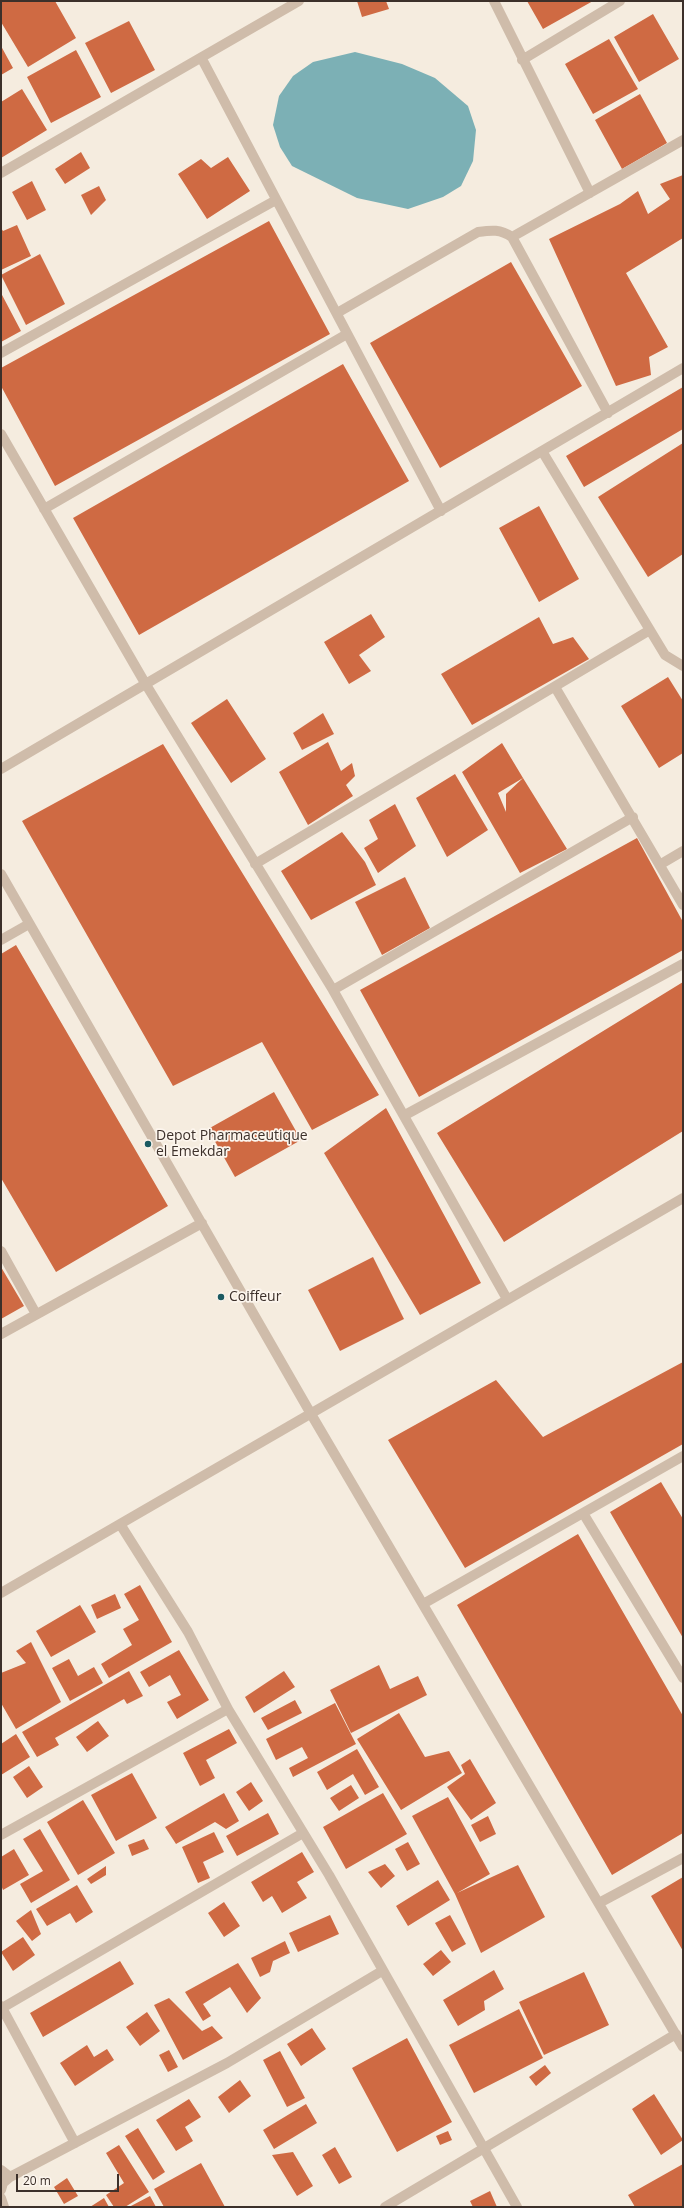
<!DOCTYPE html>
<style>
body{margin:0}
#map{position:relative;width:684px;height:2208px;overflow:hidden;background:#f5ecdf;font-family:"Open Sans",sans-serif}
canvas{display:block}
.frame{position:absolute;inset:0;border:2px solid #3c302a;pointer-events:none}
.scale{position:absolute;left:16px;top:2174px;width:103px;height:18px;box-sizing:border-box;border:2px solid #3c302a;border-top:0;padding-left:5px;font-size:12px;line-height:14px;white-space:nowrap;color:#3c302a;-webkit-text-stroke:3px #fcf5ed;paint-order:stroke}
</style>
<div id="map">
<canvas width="684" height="2208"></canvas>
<div class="frame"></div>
<div class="scale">20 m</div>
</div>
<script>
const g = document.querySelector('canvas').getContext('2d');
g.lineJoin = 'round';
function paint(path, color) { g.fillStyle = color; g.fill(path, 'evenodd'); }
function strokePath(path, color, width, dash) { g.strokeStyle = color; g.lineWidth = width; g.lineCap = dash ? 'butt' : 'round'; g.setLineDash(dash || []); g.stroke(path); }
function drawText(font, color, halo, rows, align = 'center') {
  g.font = font + ' "Open Sans",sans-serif'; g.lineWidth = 3.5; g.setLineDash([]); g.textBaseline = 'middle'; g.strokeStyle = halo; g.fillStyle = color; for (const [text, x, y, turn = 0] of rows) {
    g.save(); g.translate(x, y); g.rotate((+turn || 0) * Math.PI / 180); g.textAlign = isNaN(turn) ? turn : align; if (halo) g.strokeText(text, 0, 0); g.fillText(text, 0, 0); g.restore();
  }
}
const water = new Path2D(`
 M 355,52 L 402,64 L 435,78 L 468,106 L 476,130 L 473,161 L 461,186 L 443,197 L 408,209 L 357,198 L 292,166 L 280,147 L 273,125 L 279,96 L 293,76 L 313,62 Z`);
const building = new Path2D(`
 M 1,1 L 55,1 L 76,38 L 28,67 L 1,22 Z
 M 357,1 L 386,1 L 389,9 L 362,17 Z
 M 527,1 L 593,1 L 543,29 Z
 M 653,14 L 679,59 L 639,82 L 614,37 Z
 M 129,21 L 155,70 L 111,93 L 85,43 Z
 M 609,39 L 638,89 L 593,114 L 565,64 Z
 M 1,46 L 13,68 L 1,75 Z
 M 76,50 L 101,97 L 51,123 L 27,77 Z
 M 22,89 L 47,130 L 1,158 L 1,102 Z
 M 640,94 L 667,143 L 622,169 L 595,120 Z
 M 81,152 L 90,168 L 65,184 L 55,169 Z
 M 228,157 L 250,191 L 207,219 L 178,174 L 201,159 L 211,168 Z
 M 683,175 L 683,238 L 626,273 L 668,347 L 649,357 L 651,375 L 616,386 L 549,239 L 620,204 L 638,191 L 648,214 L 670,199 L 660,184 Z
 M 32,181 L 46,210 L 27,220 L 12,192 Z
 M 99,186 L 106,200 L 91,215 L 81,195 Z
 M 269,221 L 330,334 L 55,486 L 1,386 L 1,368 Z
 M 17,225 L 31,256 L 1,270 L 1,228 L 3,231 Z
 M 40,254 L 65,304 L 26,325 L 1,275 Z
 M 511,262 L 582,386 L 440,468 L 370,343 Z
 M 1,293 L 21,331 L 1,342 Z
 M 343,364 L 409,481 L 139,635 L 73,518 Z
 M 683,387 L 683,429 L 584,487 L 566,456 Z
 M 683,443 L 683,554 L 648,577 L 598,497 Z
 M 539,506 L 579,579 L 539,602 L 499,528 Z
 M 371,614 L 385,637 L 359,655 L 371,671 L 349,684 L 324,642 Z
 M 539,617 L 553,644 L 573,637 L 589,659 L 472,725 L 441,674 Z
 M 668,677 L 683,701 L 683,753 L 659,768 L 621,706 Z
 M 227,699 L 266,759 L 231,783 L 191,723 Z
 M 323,713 L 334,734 L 302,750 L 293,733 Z
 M 328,742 L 341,771 L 352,763 L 355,776 L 346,785 L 353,796 L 308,825 L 279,772 Z
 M 502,743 L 523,778 L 498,793 L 506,812 L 506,794 L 523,778 L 567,849 L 520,873 L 462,772 Z
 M 163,744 L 379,1095 L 312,1130 L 262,1042 L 173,1086 L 22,821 Z
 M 455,774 L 488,830 L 447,857 L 416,798 Z
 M 395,804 L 416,846 L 378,873 L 364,848 L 378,839 L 369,820 Z
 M 342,832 L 365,862 L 376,885 L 311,920 L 281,871 Z
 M 637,838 L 683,922 L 683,950 L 419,1097 L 360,990 Z
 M 405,877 L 430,928 L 382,955 L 355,902 Z
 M 16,945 L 168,1206 L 56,1272 L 1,1178 L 1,954 Z
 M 683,982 L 683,1131 L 504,1242 L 437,1133 Z
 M 274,1092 L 301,1140 L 235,1177 L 208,1129 Z
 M 386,1108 L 481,1283 L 420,1315 L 324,1153 Z
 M 373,1257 L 404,1319 L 340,1351 L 308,1290 Z
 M 1,1267 L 24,1306 L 1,1319 Z
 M 683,1362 L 683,1444 L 465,1568 L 388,1440 L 496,1380 L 543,1437 Z
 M 661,1482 L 683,1519 L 683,1638 L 610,1512 Z
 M 578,1534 L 683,1716 L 683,1833 L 612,1875 L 457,1605 Z
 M 140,1585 L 172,1642 L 109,1678 L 101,1664 L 132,1645 L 123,1629 L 139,1620 L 124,1594 Z
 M 115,1594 L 121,1608 L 97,1619 L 91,1605 Z
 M 80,1605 L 96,1632 L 51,1657 L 36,1631 Z
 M 31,1642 L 61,1702 L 16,1729 L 1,1703 L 1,1673 L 26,1663 L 16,1651 Z
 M 179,1650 L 209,1700 L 177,1719 L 167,1702 L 181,1695 L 170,1675 L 149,1687 L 140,1672 Z
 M 69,1659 L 78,1676 L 94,1667 L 103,1683 L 70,1701 L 52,1668 Z
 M 379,1665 L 390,1689 L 418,1676 L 427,1695 L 351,1733 L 330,1690 Z
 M 129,1671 L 143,1696 L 127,1704 L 124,1699 L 55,1738 L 59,1745 L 37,1757 L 22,1732 Z
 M 284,1671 L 295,1687 L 254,1713 L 245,1697 Z
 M 295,1700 L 302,1713 L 268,1730 L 261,1718 Z
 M 335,1703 L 356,1744 L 293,1777 L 289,1768 L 308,1758 L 302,1747 L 276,1760 L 266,1739 Z
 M 399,1713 L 425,1757 L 449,1751 L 462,1773 L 401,1810 L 357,1739 Z
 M 98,1721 L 109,1736 L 87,1752 L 76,1737 Z
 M 229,1729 L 237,1743 L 206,1760 L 215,1778 L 200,1786 L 183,1753 Z
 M 16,1734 L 30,1757 L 1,1775 L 1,1744 Z
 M 357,1749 L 379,1787 L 365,1795 L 353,1774 L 327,1790 L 317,1772 Z
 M 470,1759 L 496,1803 L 471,1820 L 447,1787 L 465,1774 L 461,1765 Z
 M 29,1766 L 43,1787 L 27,1798 L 13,1777 Z
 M 132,1773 L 157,1818 L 116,1841 L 91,1795 Z
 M 251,1782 L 263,1801 L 249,1811 L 236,1792 Z
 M 351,1785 L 359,1798 L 339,1811 L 330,1798 Z
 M 224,1793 L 239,1821 L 226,1829 L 215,1822 L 176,1844 L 165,1827 Z
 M 383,1793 L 407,1834 L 346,1869 L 323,1827 Z
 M 448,1797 L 490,1874 L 457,1893 L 518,1865 L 545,1917 L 481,1953 L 455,1894 L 412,1816 Z
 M 83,1800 L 115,1853 L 78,1875 L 47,1822 Z
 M 268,1813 L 279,1834 L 237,1856 L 226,1836 Z
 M 488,1816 L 496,1834 L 480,1842 L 471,1825 Z
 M 40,1829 L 70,1880 L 31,1903 L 20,1884 L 43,1871 L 23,1839 Z
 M 214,1832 L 224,1852 L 203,1862 L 210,1878 L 198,1883 L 182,1847 Z
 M 144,1839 L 149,1849 L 132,1856 L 128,1845 Z
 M 408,1842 L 420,1864 L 407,1871 L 395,1849 Z
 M 14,1849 L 29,1875 L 3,1890 L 1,1885 L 1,1857 Z
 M 302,1852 L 314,1872 L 297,1882 L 307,1898 L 282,1913 L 272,1896 L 263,1902 L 251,1882 Z
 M 385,1864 L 395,1876 L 381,1888 L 368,1872 Z
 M 106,1866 L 106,1875 L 91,1884 L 87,1879 Z
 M 683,1877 L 683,1951 L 651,1896 Z
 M 438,1880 L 450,1900 L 408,1926 L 396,1906 Z
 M 77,1885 L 93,1912 L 76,1923 L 70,1913 L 47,1926 L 36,1909 Z
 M 224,1902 L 240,1926 L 224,1937 L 208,1913 Z
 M 31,1910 L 41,1934 L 32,1941 L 16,1921 Z
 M 330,1915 L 339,1934 L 298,1952 L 289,1933 Z
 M 450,1915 L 466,1944 L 452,1952 L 435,1923 Z
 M 23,1937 L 35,1955 L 13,1971 L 1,1952 Z
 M 285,1941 L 290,1953 L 273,1961 L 270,1972 L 260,1977 L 251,1958 Z
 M 441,1950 L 451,1962 L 433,1976 L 423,1964 Z
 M 120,1961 L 134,1984 L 43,2037 L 30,2013 Z
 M 238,1963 L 261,1998 L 247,2013 L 230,1987 L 203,2004 L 211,2016 L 203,2021 L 185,1992 Z
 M 494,1970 L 504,1989 L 484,2001 L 485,2010 L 458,2026 L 443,2000 Z
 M 584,1972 L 609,2025 L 544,2055 L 519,2002 Z
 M 169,1998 L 202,2031 L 212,2026 L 223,2038 L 183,2060 L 154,2005 Z
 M 519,2009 L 543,2058 L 474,2093 L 449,2045 Z
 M 147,2012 L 160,2031 L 140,2046 L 126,2027 Z
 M 312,2028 L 326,2049 L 301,2066 L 287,2044 Z
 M 407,2038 L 452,2122 L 397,2152 L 352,2068 Z
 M 87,2045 L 94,2057 L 107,2049 L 114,2060 L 75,2086 L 60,2063 Z
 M 169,2050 L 178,2067 L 168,2072 L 159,2055 Z
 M 280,2051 L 305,2098 L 287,2107 L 263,2060 Z
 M 545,2065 L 551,2073 L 536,2086 L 529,2077 Z
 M 240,2080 L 251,2096 L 229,2113 L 218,2097 Z
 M 654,2094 L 683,2140 L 661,2155 L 632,2109 Z
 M 189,2099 L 201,2117 L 185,2127 L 193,2141 L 176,2151 L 156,2120 Z
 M 306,2104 L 317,2123 L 274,2149 L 263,2130 Z
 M 138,2128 L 165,2172 L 153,2180 L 125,2136 Z
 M 448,2131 L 452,2140 L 440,2145 L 436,2136 Z
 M 119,2145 L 149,2192 L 125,2207 L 114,2207 L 106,2195 L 124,2183 L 106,2153 Z
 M 335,2147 L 352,2177 L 339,2184 L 322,2155 Z
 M 293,2152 L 313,2186 L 297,2196 L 272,2155 Z
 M 201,2163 L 225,2207 L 164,2207 L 154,2189 Z
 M 683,2164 L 683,2207 L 635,2207 L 628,2195 Z
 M 67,2178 L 78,2196 L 64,2204 L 54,2187 Z
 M 490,2191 L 497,2207 L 473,2207 L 470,2201 Z
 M 150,2196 L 156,2207 L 129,2207 Z
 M 104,2198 L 109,2207 L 90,2207 Z`);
const minor = new Path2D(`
 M 494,1 L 590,193
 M 202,59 L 441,511
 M 522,60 L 620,1
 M 1,173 L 299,1
 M 512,237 L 683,140
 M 337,313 L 478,232 C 492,230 500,229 512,237 L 608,413
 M 1,353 L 276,200
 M 1,434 L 145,683 L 333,990 L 507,1299
 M 542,451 L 665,655 L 683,666
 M 44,509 L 347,334
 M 555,687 L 683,905
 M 1,769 L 683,368
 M 255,864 L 650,630
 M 661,864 L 683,851
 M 1,874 L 311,1414 L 683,2047
 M 1,940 L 29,924
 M 333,990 L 633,817
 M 405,1115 L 683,964
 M 1,1251 L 36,1314
 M 1,1334 L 202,1223
 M 583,1513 L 683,1678
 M 120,1524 L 188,1632 L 228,1709 L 329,1875 L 517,2207
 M 1,1593 L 683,1198
 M 423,1604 L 683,1456
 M 1,1835 L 228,1709
 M 599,1903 L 683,1858
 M 1,2006 L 75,2143
 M 2,2008 L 303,1833
 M 1,2170 L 10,2177
 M 1,2190 L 3,2183 L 10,2177 L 227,2063 L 382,1971
 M 1,2198 L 4,2207
 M 385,2207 L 676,2034`);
const markers = [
 [148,1144,4,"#1b5a61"],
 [221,1297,4,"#1b5a61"]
];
const poiNames = [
 ["Depot Pharmaceutique",156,1136],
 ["el Emekdar",156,1152],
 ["Coiffeur",229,1297]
];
paint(water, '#7cb0b5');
paint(building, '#cf6a43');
strokePath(minor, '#cfbcaa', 10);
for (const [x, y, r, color] of markers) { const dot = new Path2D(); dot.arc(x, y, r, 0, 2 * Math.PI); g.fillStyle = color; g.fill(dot); strokePath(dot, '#fcf5ed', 1.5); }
drawText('14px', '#3c302a', '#fcf5ed', poiNames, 'left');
</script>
